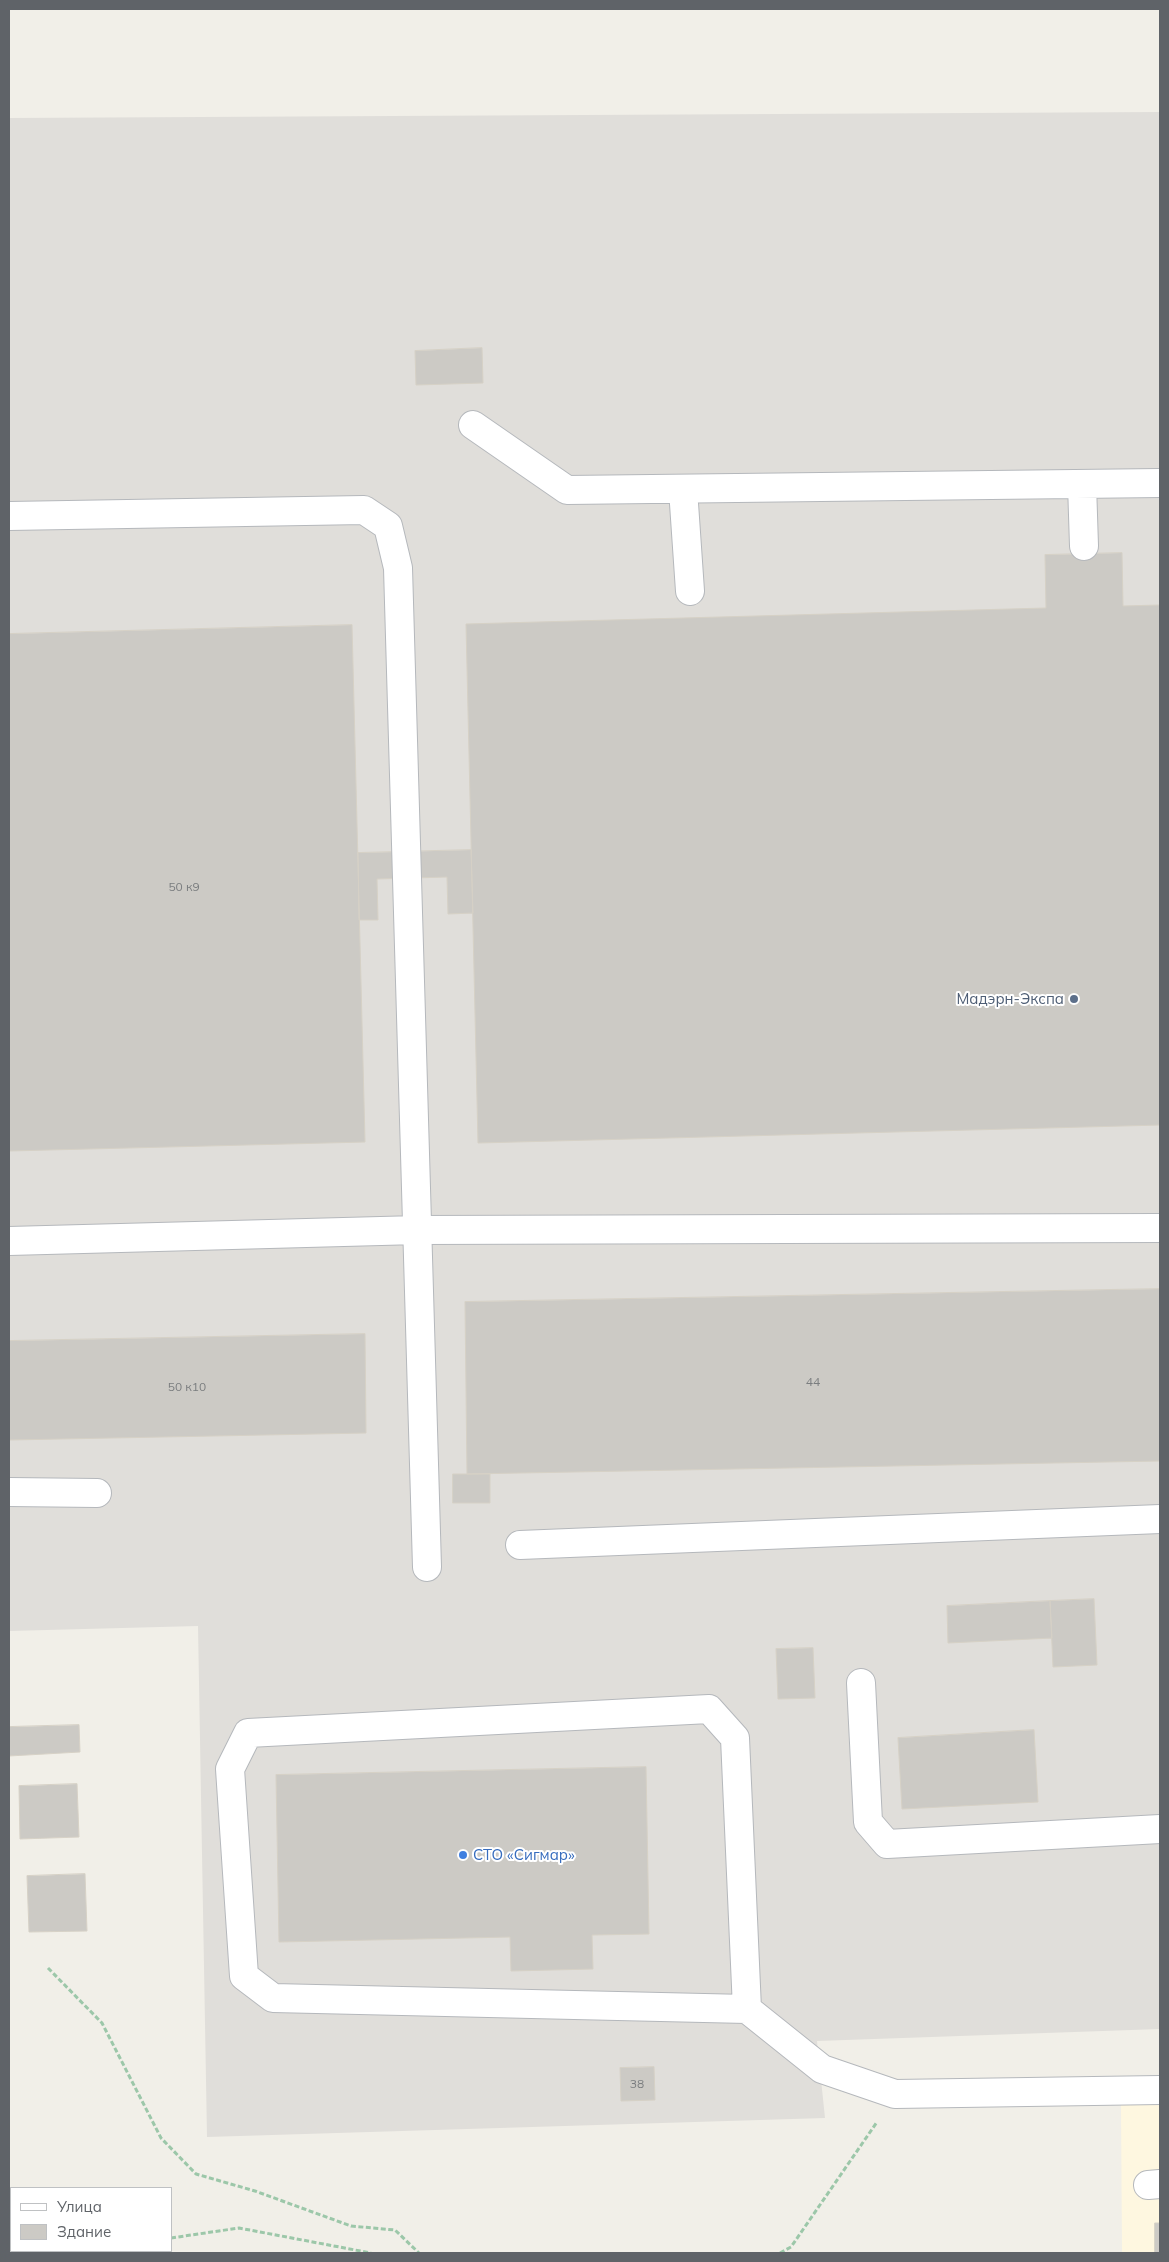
<!DOCTYPE html>
<meta charset="utf-8">
<style>
body{margin:0}
#map{position:relative;width:1169px;height:2262px;overflow:hidden;background:#f1efe8;font-family:Mulish,sans-serif}
canvas{display:block}
.frame{position:absolute;inset:0;border:10px solid #5f6368;pointer-events:none}
.legend{position:absolute;left:10px;top:2187px;width:162px;height:65px;box-sizing:border-box;background:#fff;border:1px solid #bfc1c3;margin:0;padding:6px 9px;list-style:none;font-size:15px;color:#5f6368}
.legend li{display:flex;align-items:center;gap:10px;height:25px}
.legend b{width:25px;border:1px solid #bfc1c3}
</style>
<div id="map">
<canvas width="1169" height="2262"></canvas>
<div class="frame"></div>
<ul class="legend">
<li><b style="height:6px;background:#fff"></b>Улица</li>
<li><b style="height:14px;background:#cccac5"></b>Здание</li>
</ul>
</div>
<script>
const g = document.querySelector('canvas').getContext('2d');
g.lineJoin = 'round';
function paint(path, color) { g.fillStyle = color; g.fill(path, 'evenodd'); }
function strokePath(path, color, width, dash) { g.strokeStyle = color; g.lineWidth = width; g.lineCap = dash ? 'butt' : 'round'; g.setLineDash(dash || []); g.stroke(path); }
function drawText(font, color, halo, rows, align = 'center') {
  g.font = font + ' Mulish,sans-serif'; g.lineWidth = 4; g.setLineDash([]); g.textBaseline = 'middle'; g.strokeStyle = halo; g.fillStyle = color; for (const [text, x, y, turn = 0] of rows) {
    g.save(); g.translate(x, y); g.rotate((+turn || 0) * Math.PI / 180); g.textAlign = isNaN(turn) ? turn : align; if (halo) g.strokeText(text, 0, 0); g.fillText(text, 0, 0); g.restore();
  }
}
const commercial = new Path2D(`
 M 1160,2103 L 1160,2253 L 1122,2253 L 1121,2104 Z`);
const industrial = new Path2D(`
 M 1160,112 L 1160,2029 L 817,2041 L 825,2118 L 207,2137 L 198,1626 L 9,1631 L 9,118 Z`);
const building = new Path2D(`
 M 482,348 L 483,383 L 416,385 L 415,351 Z
 M 1122,553 L 1123,606 L 1160,605 L 1160,1125 L 478,1143 L 466,624 L 1046,608 L 1045,555 Z
 M 352,625 L 365,1142 L 9,1151 L 9,634 Z
 M 471,850 L 473,913 L 448,914 L 447,877 L 377,879 L 378,920 L 359,920 L 358,853 Z
 M 1160,1289 L 1160,1461 L 467,1474 L 465,1302 Z
 M 365,1334 L 366,1433 L 9,1440 L 9,1341 Z
 M 453,1474 L 490,1474 L 490,1503 L 453,1503 Z
 M 1094,1599 L 1097,1665 L 1053,1667 L 1050,1601 Z
 M 1050,1601 L 1052,1638 L 948,1643 L 947,1606 Z
 M 813,1648 L 815,1698 L 778,1699 L 776,1649 Z
 M 79,1725 L 80,1752 L 9,1756 L 9,1727 Z
 M 1034,1730 L 1038,1802 L 902,1809 L 898,1738 Z
 M 646,1767 L 649,1934 L 592,1935 L 593,1969 L 511,1971 L 510,1937 L 279,1942 L 276,1775 Z
 M 77,1784 L 79,1837 L 20,1839 L 19,1786 Z
 M 85,1874 L 87,1931 L 29,1932 L 27,1876 Z
 M 654,2067 L 655,2100 L 621,2101 L 620,2068 Z
 M 1155,2223 L 1160,2223 L 1160,2253 L 1155,2253 Z`);
const path = new Path2D(`
 M 48,1968 L 102,2023 L 161,2138 L 196,2174 L 255,2191 L 351,2226 L 395,2230 L 419,2253
 M 171,2238 L 239,2228 L 371,2253
 M 93,2253 L 104,2251
 M 780,2253 L 791,2247 L 877,2122`);
const minor = new Path2D(`
 M 473,425 L 567,490 L 1160,483
 M 1082,484 L 1084,546
 M 683,489 L 690,591
 M 9,516 L 364,510 L 388,526 L 398,568 L 427,1567
 M 9,1241 L 418,1230 L 1160,1228
 M 9,1492 L 97,1493
 M 520,1545 L 1160,1519
 M 861,1683 L 868,1822 L 887,1844 L 1160,1829
 M 747,2009 L 735,1738 L 709,1709 L 248,1733 L 230,1769 L 244,1976 L 273,1998 L 747,2009 L 822,2069 L 895,2094 L 1160,2090
 M 1148,2185 L 1160,2184`);
const markers = [
 [1074,999,5,"#5c6f8a"],
 [463,1855,5,"#3f7fe0"]
];
const numberNames = [
 ["50 к9",184,887],
 ["44",813,1382],
 ["50 к10",187,1387],
 ["38",637,2084]
];
const serviceNames = [
 ["Мадэрн-Экспа",1064,999]
];
const shopNames = [
 ["СТО «Сигмар»",473,1855]
];
paint(commercial, '#fef7e0');
paint(industrial, '#e0deda');
paint(building, '#cccac5');
strokePath(building, '#d6d1c6', 1);
strokePath(minor, '#b5b8bc', 30);
strokePath(path, '#9cc7a9', 3, [5, 2.5]);
strokePath(minor, '#fff', 28);
for (const [x, y, r, color] of markers) { const dot = new Path2D(); dot.arc(x, y, r, 0, 2 * Math.PI); g.fillStyle = color; g.fill(dot); strokePath(dot, '#fff', 2); }
drawText('12px', '#7a7d7f', null, numberNames);
drawText('15px', '#4e5e75', '#fff', serviceNames, 'right');
drawText('15px', '#366cbe', '#fff', shopNames, 'left');
</script>
